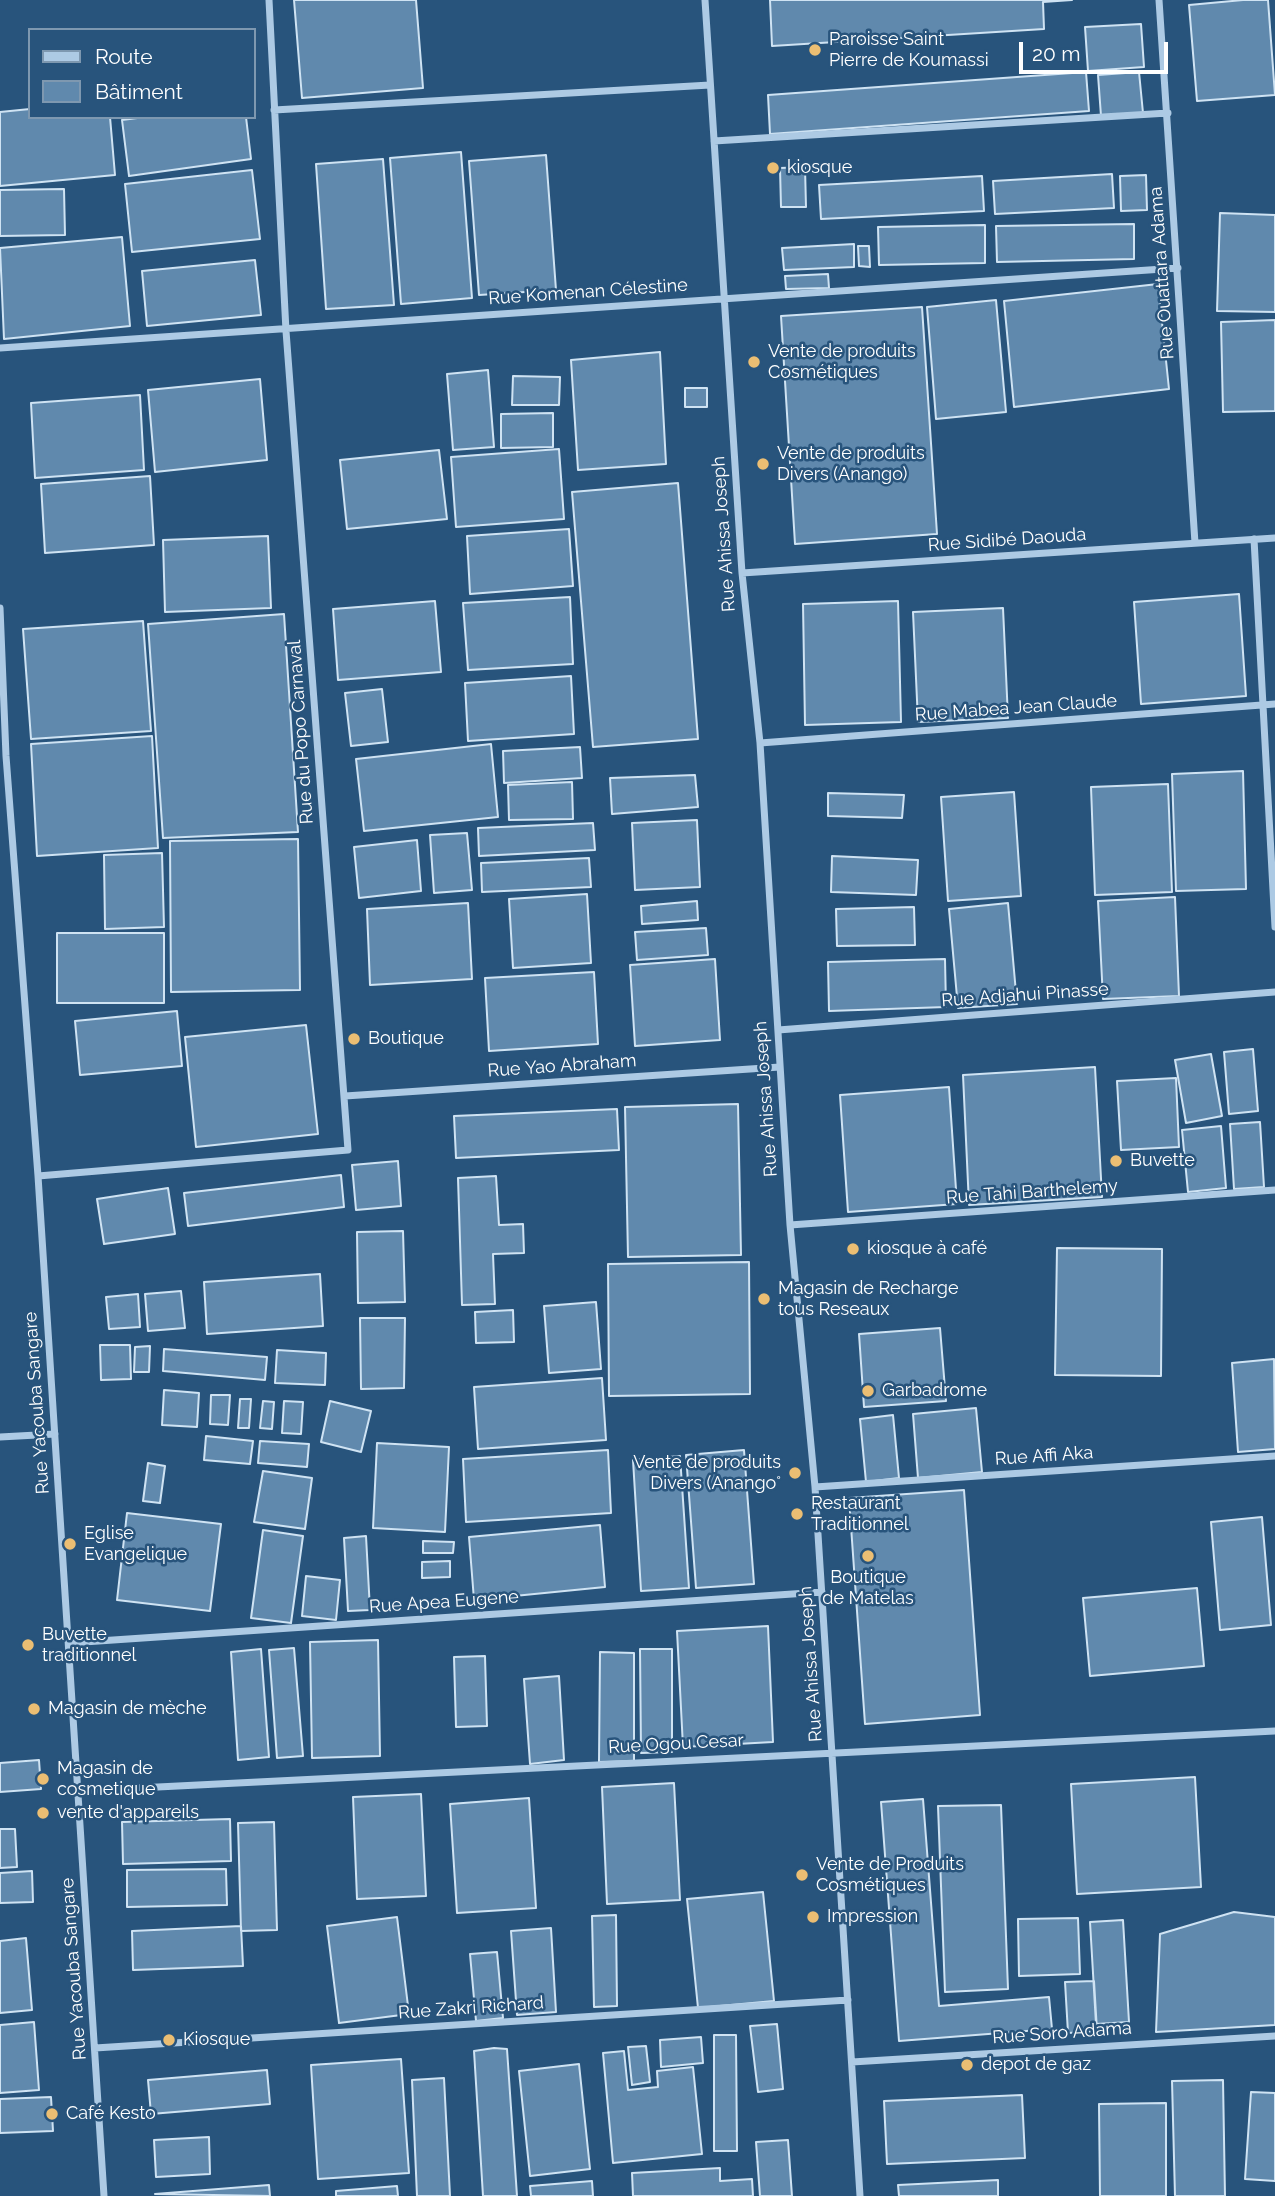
<!DOCTYPE html>
<meta charset="utf-8">
<style>
body{margin:0}
#map{position:relative;width:1275px;height:2196px;overflow:hidden;background:#28547c;font-family:Raleway,sans-serif}
canvas{display:block}
.legend{position:absolute;left:28px;top:28px;width:228px;height:91px;box-sizing:border-box;background:#28547c;border:2px solid #7e98b0;margin:0;padding:9px 12px;list-style:none;font-size:21px;color:#fff}
.legend li{display:flex;align-items:center;gap:14px;height:35px}
.legend b{width:35px;border:2px solid #7e98b0}
.scale{position:absolute;left:1019px;top:42px;width:149px;height:32px;box-sizing:border-box;border:4px solid #fff;border-top:0;padding-left:9px;font-size:21px;line-height:24px;white-space:nowrap;color:#fff;-webkit-text-stroke:5px #28547c;paint-order:stroke}
</style>
<div id="map">
<canvas width="1275" height="2196"></canvas>
<ul class="legend">
<li><b style="height:9px;background:#adcae4"></b>Route</li>
<li><b style="height:19px;background:#6089ad"></b>Bâtiment</li>
</ul>
<div class="scale">20 m</div>
</div>
<script>
const g = document.querySelector('canvas').getContext('2d');
g.lineJoin = 'round';
function paint(path, color) { g.fillStyle = color; g.fill(path, 'evenodd'); }
function strokePath(path, color, width, dash) { g.strokeStyle = color; g.lineWidth = width; g.lineCap = dash ? 'butt' : 'round'; g.setLineDash(dash || []); g.stroke(path); }
function drawText(font, color, halo, rows, align = 'center') {
  g.font = font + ' Raleway,sans-serif'; g.lineWidth = 5; g.setLineDash([]); g.textBaseline = 'middle'; g.strokeStyle = halo; g.fillStyle = color; for (const [text, x, y, turn = 0] of rows) {
    g.save(); g.translate(x, y); g.rotate((+turn || 0) * Math.PI / 180); g.textAlign = isNaN(turn) ? turn : align; if (halo) g.strokeText(text, 0, 0); g.fillText(text, 0, 0); g.restore();
  }
}
const building = new Path2D(`
 M 294,0 L 416,0 L 423,88 L 302,98 Z
 M 770,0 L 1072,0 L 1043,2 L 1044,29 L 772,46 Z
 M 1243,0 L 1268,0 L 1275,95 L 1197,101 L 1189,5 Z
 M 1141,24 L 1144,67 L 1088,71 L 1085,27 Z
 M 1086,72 L 1089,111 L 770,134 L 768,95 Z
 M 1139,72 L 1143,113 L 1101,116 L 1098,75 Z
 M 30,109 L 30,117 L 110,117 L 115,175 L 0,186 L 0,112 Z
 M 145,117 L 246,117 L 251,159 L 129,176 L 122,120 Z
 M 461,152 L 472,298 L 401,304 L 390,158 Z
 M 546,155 L 556,290 L 479,295 L 469,161 Z
 M 383,159 L 394,305 L 326,309 L 316,164 Z
 M 805,167 L 806,207 L 781,207 L 780,168 Z
 M 252,170 L 260,239 L 132,252 L 125,184 Z
 M 1112,174 L 1114,208 L 995,214 L 993,181 Z
 M 1146,175 L 1147,210 L 1121,211 L 1120,176 Z
 M 982,176 L 984,211 L 821,219 L 819,185 Z
 M 64,189 L 65,235 L 0,236 L 0,190 Z
 M 1220,213 L 1275,215 L 1275,312 L 1217,311 Z
 M 1134,224 L 1134,259 L 997,262 L 996,226 Z
 M 985,225 L 985,263 L 879,265 L 878,227 Z
 M 122,237 L 130,326 L 4,339 L 0,248 Z
 M 854,244 L 854,267 L 784,270 L 782,248 Z
 M 858,246 L 869,246 L 870,267 L 859,266 Z
 M 255,260 L 261,315 L 147,326 L 142,271 Z
 M 828,274 L 829,288 L 786,289 L 785,276 Z
 M 1158,284 L 1169,389 L 1014,407 L 1004,301 Z
 M 996,300 L 1006,412 L 936,419 L 927,307 Z
 M 922,307 L 937,534 L 795,544 L 781,316 Z
 M 1275,320 L 1275,411 L 1223,412 L 1221,322 Z
 M 660,352 L 666,464 L 578,470 L 571,360 Z
 M 488,370 L 494,447 L 453,450 L 447,374 Z
 M 513,376 L 560,377 L 559,405 L 512,405 Z
 M 260,379 L 267,460 L 155,472 L 148,390 Z
 M 685,388 L 707,388 L 707,407 L 685,407 Z
 M 140,395 L 144,470 L 35,478 L 31,403 Z
 M 553,413 L 553,447 L 501,448 L 501,414 Z
 M 559,449 L 564,519 L 456,527 L 451,457 Z
 M 439,450 L 447,519 L 347,529 L 340,460 Z
 M 150,476 L 154,545 L 45,553 L 41,484 Z
 M 678,483 L 698,739 L 593,747 L 572,492 Z
 M 569,529 L 573,586 L 470,594 L 467,536 Z
 M 268,536 L 271,608 L 165,612 L 163,540 Z
 M 1239,594 L 1246,696 L 1141,704 L 1134,602 Z
 M 570,597 L 573,664 L 468,670 L 463,603 Z
 M 435,601 L 441,672 L 338,680 L 333,609 Z
 M 898,601 L 901,722 L 805,725 L 803,604 Z
 M 1003,608 L 1008,718 L 918,722 L 913,612 Z
 M 284,614 L 298,832 L 163,838 L 148,624 Z
 M 143,621 L 151,731 L 31,739 L 23,629 Z
 M 571,676 L 574,734 L 468,741 L 465,683 Z
 M 382,689 L 388,742 L 351,746 L 345,693 Z
 M 152,736 L 158,848 L 37,856 L 31,744 Z
 M 491,744 L 498,817 L 364,831 L 356,759 Z
 M 580,747 L 582,778 L 504,783 L 503,751 Z
 M 1243,771 L 1246,889 L 1176,891 L 1172,774 Z
 M 695,775 L 698,807 L 612,814 L 610,778 Z
 M 572,782 L 573,819 L 509,820 L 508,785 Z
 M 1168,784 L 1172,892 L 1095,895 L 1091,787 Z
 M 1014,792 L 1021,896 L 948,901 L 941,797 Z
 M 828,793 L 904,795 L 902,818 L 828,816 Z
 M 697,820 L 700,887 L 635,890 L 632,823 Z
 M 593,823 L 595,850 L 479,856 L 478,828 Z
 M 467,833 L 472,890 L 434,893 L 430,835 Z
 M 298,839 L 300,990 L 171,992 L 170,841 Z
 M 417,840 L 421,891 L 359,898 L 354,847 Z
 M 162,853 L 164,927 L 105,929 L 104,855 Z
 M 832,856 L 918,860 L 916,895 L 831,892 Z
 M 589,858 L 591,887 L 482,892 L 481,863 Z
 M 587,894 L 591,963 L 513,968 L 509,899 Z
 M 1175,897 L 1179,996 L 1103,999 L 1098,901 Z
 M 697,901 L 698,920 L 642,924 L 641,906 Z
 M 468,903 L 472,979 L 370,985 L 367,909 Z
 M 1008,903 L 1017,1004 L 958,1008 L 949,909 Z
 M 914,907 L 915,945 L 837,946 L 836,909 Z
 M 706,928 L 708,955 L 637,960 L 635,932 Z
 M 57,933 L 164,933 L 164,1003 L 57,1003 Z
 M 715,959 L 720,1040 L 635,1046 L 630,965 Z
 M 945,959 L 946,1007 L 829,1011 L 828,962 Z
 M 594,972 L 598,1044 L 489,1051 L 485,978 Z
 M 177,1011 L 182,1066 L 80,1075 L 75,1021 Z
 M 306,1025 L 318,1134 L 196,1147 L 185,1037 Z
 M 1253,1049 L 1258,1111 L 1229,1114 L 1224,1052 Z
 M 1211,1054 L 1222,1116 L 1186,1123 L 1175,1060 Z
 M 1095,1067 L 1102,1197 L 969,1205 L 963,1075 Z
 M 1176,1078 L 1179,1147 L 1121,1150 L 1117,1081 Z
 M 949,1087 L 957,1204 L 848,1212 L 840,1095 Z
 M 738,1104 L 741,1255 L 628,1257 L 625,1107 Z
 M 617,1109 L 619,1150 L 456,1158 L 454,1116 Z
 M 1260,1122 L 1264,1187 L 1234,1189 L 1230,1124 Z
 M 1221,1126 L 1226,1188 L 1188,1192 L 1182,1130 Z
 M 398,1161 L 401,1206 L 356,1210 L 352,1165 Z
 M 341,1175 L 344,1207 L 188,1226 L 184,1193 Z
 M 496,1176 L 499,1225 L 523,1224 L 524,1253 L 493,1254 L 495,1304 L 462,1305 L 458,1178 Z
 M 168,1188 L 175,1234 L 104,1244 L 97,1199 Z
 M 403,1231 L 405,1302 L 358,1303 L 357,1232 Z
 M 1057,1248 L 1162,1249 L 1161,1376 L 1055,1375 Z
 M 749,1262 L 750,1394 L 609,1396 L 608,1264 Z
 M 320,1274 L 323,1326 L 207,1334 L 204,1282 Z
 M 181,1291 L 185,1328 L 148,1331 L 145,1294 Z
 M 138,1294 L 140,1327 L 109,1329 L 106,1297 Z
 M 596,1302 L 601,1369 L 549,1373 L 544,1306 Z
 M 513,1310 L 514,1342 L 476,1343 L 475,1312 Z
 M 360,1318 L 405,1318 L 404,1388 L 361,1389 Z
 M 940,1328 L 946,1401 L 864,1407 L 859,1334 Z
 M 100,1345 L 130,1345 L 131,1379 L 101,1380 Z
 M 150,1346 L 149,1372 L 134,1372 L 135,1347 Z
 M 164,1349 L 267,1357 L 265,1380 L 163,1371 Z
 M 277,1350 L 326,1353 L 325,1385 L 275,1383 Z
 M 1274,1359 L 1275,1449 L 1238,1452 L 1232,1363 Z
 M 602,1378 L 606,1440 L 478,1449 L 474,1387 Z
 M 164,1390 L 199,1393 L 197,1427 L 162,1425 Z
 M 211,1395 L 230,1395 L 228,1425 L 210,1424 Z
 M 240,1399 L 251,1399 L 249,1428 L 238,1428 Z
 M 263,1401 L 274,1402 L 272,1429 L 260,1428 Z
 M 284,1401 L 303,1402 L 301,1434 L 282,1433 Z
 M 330,1401 L 371,1411 L 361,1452 L 321,1442 Z
 M 976,1408 L 982,1472 L 918,1478 L 913,1414 Z
 M 893,1415 L 899,1478 L 866,1482 L 860,1419 Z
 M 206,1436 L 253,1441 L 250,1464 L 204,1460 Z
 M 260,1441 L 309,1444 L 307,1467 L 258,1463 Z
 M 377,1443 L 449,1447 L 445,1532 L 373,1528 Z
 M 608,1450 L 611,1513 L 466,1522 L 463,1459 Z
 M 744,1450 L 754,1584 L 696,1588 L 686,1455 Z
 M 680,1456 L 689,1588 L 641,1591 L 633,1460 Z
 M 148,1463 L 165,1466 L 160,1503 L 143,1501 Z
 M 263,1471 L 312,1478 L 305,1529 L 254,1522 Z
 M 964,1490 L 980,1715 L 865,1724 L 849,1498 Z
 M 127,1513 L 221,1524 L 210,1611 L 117,1600 Z
 M 1262,1517 L 1271,1625 L 1220,1630 L 1211,1522 Z
 M 600,1525 L 605,1587 L 474,1600 L 469,1537 Z
 M 263,1530 L 303,1536 L 291,1623 L 251,1618 Z
 M 366,1536 L 370,1610 L 348,1611 L 344,1538 Z
 M 423,1541 L 454,1542 L 453,1553 L 423,1553 Z
 M 450,1561 L 450,1577 L 422,1578 L 422,1562 Z
 M 306,1576 L 340,1580 L 336,1620 L 302,1616 Z
 M 1197,1588 L 1204,1666 L 1090,1676 L 1083,1598 Z
 M 768,1626 L 773,1742 L 683,1747 L 677,1631 Z
 M 378,1640 L 380,1756 L 312,1758 L 310,1642 Z
 M 294,1648 L 303,1756 L 277,1758 L 269,1650 Z
 M 261,1649 L 269,1757 L 238,1760 L 231,1652 Z
 M 640,1649 L 672,1649 L 672,1752 L 641,1753 Z
 M 600,1652 L 634,1653 L 634,1761 L 599,1762 Z
 M 485,1656 L 487,1726 L 456,1727 L 454,1657 Z
 M 559,1676 L 564,1760 L 530,1764 L 524,1679 Z
 M 39,1760 L 41,1789 L 0,1792 L 0,1763 Z
 M 1195,1777 L 1201,1887 L 1077,1894 L 1071,1784 Z
 M 674,1783 L 680,1900 L 607,1904 L 602,1787 Z
 M 421,1794 L 426,1896 L 357,1899 L 353,1797 Z
 M 529,1798 L 536,1908 L 457,1913 L 450,1804 Z
 M 923,1799 L 939,2006 L 1049,1997 L 1052,2029 L 899,2041 L 881,1802 Z
 M 1001,1805 L 1008,1989 L 945,1992 L 938,1806 Z
 M 230,1819 L 231,1861 L 123,1864 L 122,1822 Z
 M 274,1822 L 277,1930 L 241,1931 L 238,1823 Z
 M 0,1829 L 15,1829 L 17,1867 L 0,1868 Z
 M 226,1869 L 227,1905 L 127,1907 L 127,1870 Z
 M 32,1871 L 33,1902 L 0,1903 L 0,1873 Z
 M 763,1892 L 774,2001 L 698,2008 L 687,1899 Z
 M 1234,1912 L 1275,1917 L 1275,2025 L 1156,2032 L 1160,1934 Z
 M 616,1915 L 617,2006 L 594,2007 L 592,1916 Z
 M 397,1917 L 409,2014 L 339,2023 L 327,1926 Z
 M 1078,1918 L 1080,1974 L 1019,1976 L 1018,1919 Z
 M 1123,1920 L 1129,2022 L 1096,2024 L 1090,1922 Z
 M 241,1926 L 243,1966 L 133,1970 L 132,1931 Z
 M 551,1928 L 556,2012 L 517,2015 L 511,1931 Z
 M 26,1938 L 32,2010 L 0,2013 L 0,1941 Z
 M 497,1952 L 503,2018 L 476,2021 L 470,1954 Z
 M 1094,1981 L 1097,2031 L 1068,2033 L 1065,1982 Z
 M 34,2022 L 39,2090 L 0,2093 L 0,2025 Z
 M 777,2024 L 783,2089 L 758,2092 L 750,2026 Z
 M 714,2035 L 736,2035 L 737,2151 L 714,2151 Z
 M 701,2037 L 703,2063 L 661,2067 L 660,2040 Z
 M 646,2046 L 650,2082 L 632,2085 L 628,2047 Z
 M 494,2048 L 507,2049 L 517,2196 L 483,2196 L 474,2051 Z
 M 624,2051 L 628,2090 L 658,2087 L 657,2071 L 693,2067 L 702,2154 L 613,2163 L 603,2053 Z
 M 401,2059 L 409,2173 L 318,2179 L 311,2065 Z
 M 579,2064 L 590,2169 L 530,2176 L 519,2071 Z
 M 267,2070 L 270,2104 L 151,2114 L 148,2080 Z
 M 444,2078 L 450,2196 L 417,2196 L 412,2080 Z
 M 1223,2080 L 1225,2196 L 1175,2196 L 1172,2081 Z
 M 1251,2092 L 1275,2093 L 1275,2181 L 1245,2179 Z
 M 1022,2095 L 1025,2158 L 887,2164 L 884,2101 Z
 M 51,2097 L 53,2131 L 0,2133 L 0,2099 Z
 M 1166,2103 L 1166,2196 L 1100,2196 L 1099,2104 Z
 M 209,2137 L 210,2174 L 156,2177 L 154,2140 Z
 M 788,2140 L 792,2196 L 760,2196 L 756,2142 Z
 M 720,2168 L 720,2181 L 752,2179 L 753,2196 L 633,2196 L 632,2173 Z
 M 998,2180 L 998,2196 L 899,2196 L 898,2185 Z
 M 592,2181 L 593,2196 L 531,2196 L 530,2186 Z
 M 269,2185 L 270,2196 L 155,2194 Z
 M 397,2186 L 398,2196 L 336,2196 L 336,2191 Z`);
const minor = new Path2D(`
 M 705,0 L 742,573 L 760,743 L 790,1225 L 815,1487 L 860,2196
 M 1159,0 L 1195,543
 M 274,110 L 710,85
 M 714,141 L 1168,113
 M 0,348 L 1178,268
 M 1254,539 L 1275,927
 M 742,573 L 1275,538
 M 0,608 L 6,756 L 38,1176 L 104,2196
 M 760,743 L 1275,704
 M 778,1030 L 1275,992
 M 345,1096 L 780,1067
 M 38,1176 L 348,1150 L 286,331 L 269,0
 M 790,1225 L 1275,1190
 M 0,1437 L 55,1434
 M 815,1487 L 1275,1456
 M 69,1643 L 822,1592
 M 78,1791 L 1275,1731
 M 95,2048 L 848,2000
 M 852,2062 L 1275,2036`);
const markers = [
 [815,50,7,"#ebbe73"],
 [773,168,7,"#ebbe73"],
 [754,362,7,"#ebbe73"],
 [763,464,7,"#ebbe73"],
 [354,1039,7,"#ebbe73"],
 [1116,1161,7,"#ebbe73"],
 [853,1249,7,"#ebbe73"],
 [764,1299,7,"#ebbe73"],
 [868,1391,7,"#ebbe73"],
 [795,1473,7,"#ebbe73"],
 [797,1514,7,"#ebbe73"],
 [70,1544,7,"#ebbe73"],
 [868,1556,7,"#ebbe73"],
 [28,1645,7,"#ebbe73"],
 [34,1709,7,"#ebbe73"],
 [43,1779,7,"#ebbe73"],
 [43,1813,7,"#ebbe73"],
 [802,1875,7,"#ebbe73"],
 [813,1917,7,"#ebbe73"],
 [169,2040,7,"#ebbe73"],
 [967,2065,7,"#ebbe73"],
 [52,2114,7,"#ebbe73"]
];
const poiNames = [
 ["Paroisse Saint",829,40],
 ["Pierre de Koumassi",829,61],
 ["kiosque",787,168],
 ["Vente de produits",768,352],
 ["Cosmétiques",768,373],
 ["Vente de produits",777,454],
 ["Divers (Anango)",777,475],
 ["Boutique",368,1039],
 ["Buvette",1130,1161],
 ["kiosque à café",867,1249],
 ["Magasin de Recharge",778,1289],
 ["tous Reseaux",778,1310],
 ["Garbadrome",882,1391],
 ["Vente de produits",781,1463,"right"],
 ["Divers (Anango°",781,1484,"right"],
 ["Restaurant",811,1504],
 ["Traditionnel",811,1525],
 ["Eglise",84,1534],
 ["Evangelique",84,1555],
 ["Boutique",868,1578,"center"],
 ["de Matelas",868,1599,"center"],
 ["Buvette",42,1635],
 ["traditionnel",42,1656],
 ["Magasin de mèche",48,1709],
 ["Magasin de",57,1769],
 ["cosmetique",57,1790],
 ["vente d'appareils",57,1813],
 ["Vente de Produits",816,1865],
 ["Cosmétiques",816,1886],
 ["Impression",827,1917],
 ["Kiosque",183,2040],
 ["depot de gaz",981,2065],
 ["Café Kesto",66,2114]
];
const streetNames = [
 ["Rue Ouattara Adama",1162,273,-94],
 ["Rue Komenan Célestine",588,292,-4],
 ["Rue Ahissa Joseph",724,534,-94],
 ["Rue Sidibé Daouda",1007,540,-4],
 ["Rue Mabea Jean Claude",1016,708,-4],
 ["Rue du Popo Carnaval",301,732,-94],
 ["Rue Adjahui Pinasse",1025,995,-4],
 ["Rue Yao Abraham",562,1066,-4],
 ["Rue Ahissa Joseph",766,1099,-94],
 ["Rue Tahi Barthelemy",1032,1192,-4],
 ["Rue Yacouba Sangare",37,1403,-94],
 ["Rue Affi Aka",1044,1456,-4],
 ["Rue Apea Eugene",444,1602,-4],
 ["Rue Ahissa Joseph",811,1664,-94],
 ["Rue Ogou Cesar",676,1744,-3],
 ["Rue Yacouba Sangare",74,1969,-94],
 ["Rue Zakri Richard",471,2008,-4],
 ["Rue Soro Adama",1062,2033,-4]
];
paint(building, '#6089ad');
strokePath(building, '#cfe3f3', 2);
strokePath(minor, '#adcae4', 7);
for (const [x, y, r, color] of markers) { const dot = new Path2D(); dot.arc(x, y, r, 0, 2 * Math.PI); g.fillStyle = color; g.fill(dot); strokePath(dot, '#28547c', 2.5); }
drawText('18px', '#fff', '#28547c', poiNames, 'left');
drawText('18px', '#fff', '#28547c', streetNames);
</script>
